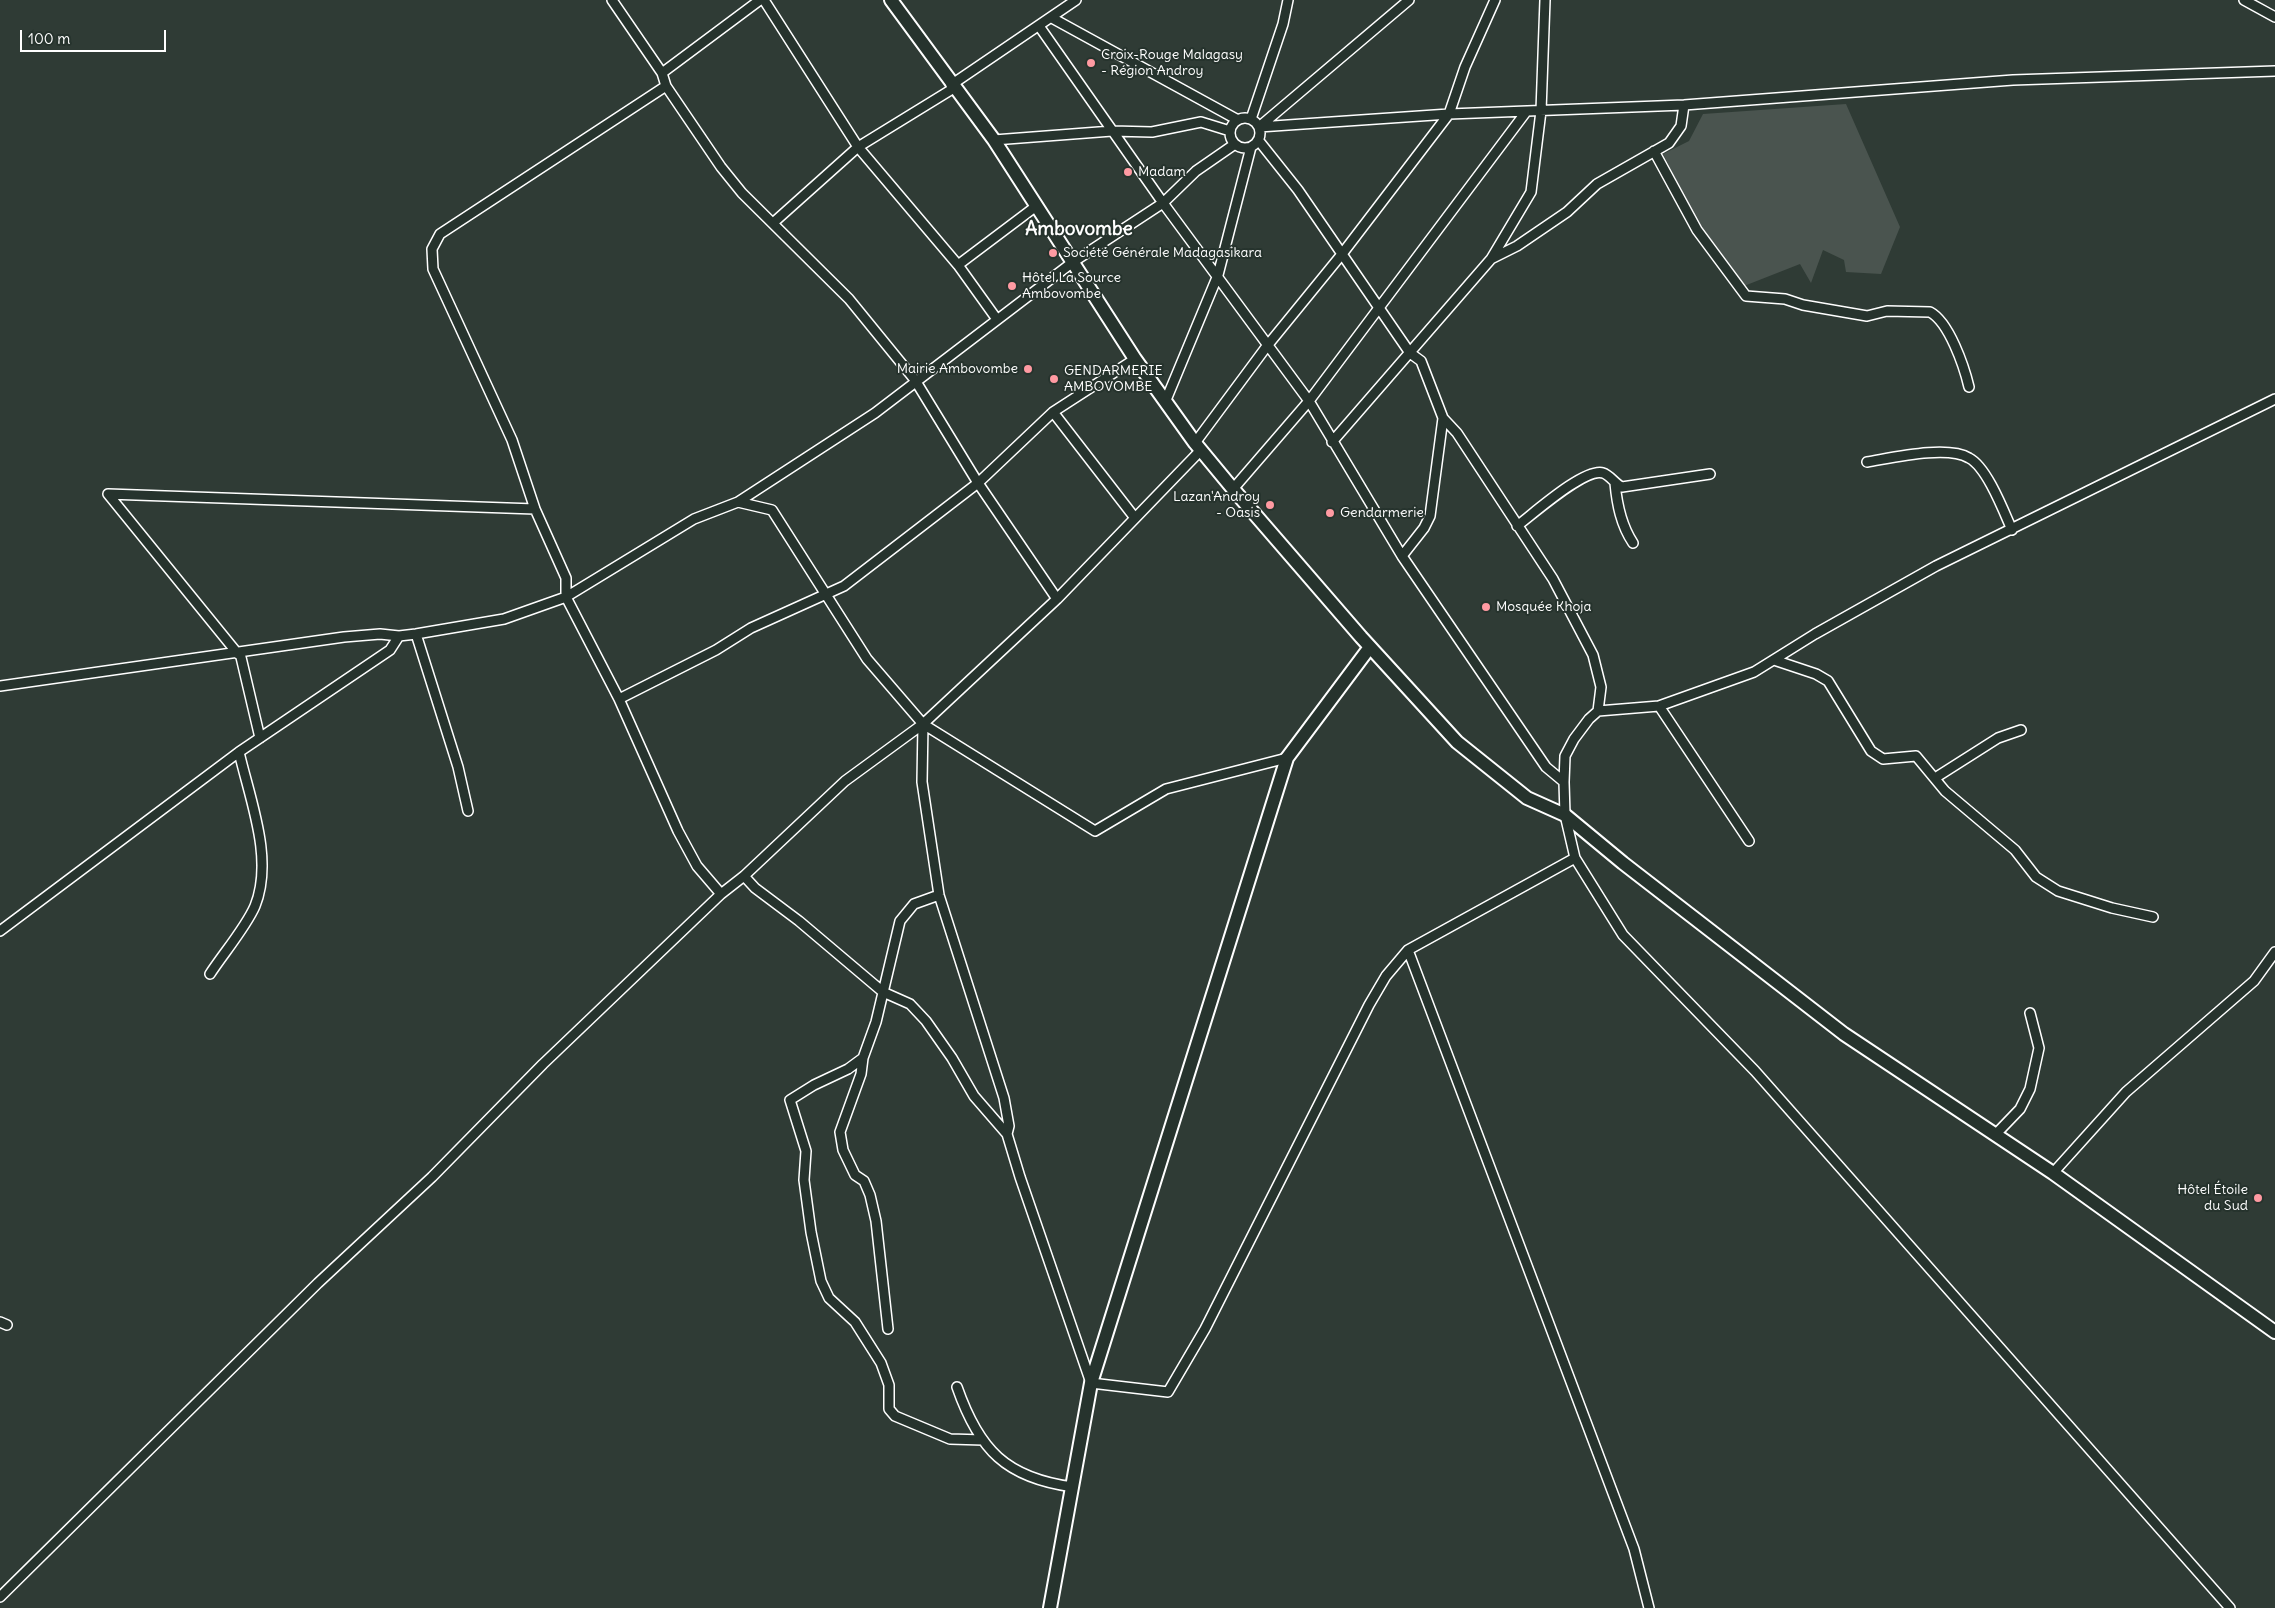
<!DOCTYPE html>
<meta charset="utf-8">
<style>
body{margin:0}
#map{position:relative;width:2275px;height:1608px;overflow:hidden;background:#2f3b35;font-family:Delius,sans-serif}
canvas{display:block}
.scale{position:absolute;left:20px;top:30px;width:146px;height:22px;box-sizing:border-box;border:2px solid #fff;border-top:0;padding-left:6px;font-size:15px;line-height:18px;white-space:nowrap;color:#fff;-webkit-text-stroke:4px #26332d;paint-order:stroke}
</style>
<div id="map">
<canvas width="2275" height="1608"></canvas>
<div class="scale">100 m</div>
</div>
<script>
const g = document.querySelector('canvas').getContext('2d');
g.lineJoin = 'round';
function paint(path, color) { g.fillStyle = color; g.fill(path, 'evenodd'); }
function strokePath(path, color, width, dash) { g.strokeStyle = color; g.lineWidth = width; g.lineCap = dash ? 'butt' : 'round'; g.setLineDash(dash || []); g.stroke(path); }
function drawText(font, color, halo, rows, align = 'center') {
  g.font = font + ' Delius,sans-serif'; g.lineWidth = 4; g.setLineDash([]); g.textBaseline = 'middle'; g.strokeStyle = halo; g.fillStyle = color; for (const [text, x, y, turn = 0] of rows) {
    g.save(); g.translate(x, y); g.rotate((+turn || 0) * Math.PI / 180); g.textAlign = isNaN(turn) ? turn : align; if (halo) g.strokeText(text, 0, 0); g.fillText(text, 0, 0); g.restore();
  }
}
const green = new Path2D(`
 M 1846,104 L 1900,227 L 1881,274 L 1846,272 L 1844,260 L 1823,250 L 1811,283 L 1800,264 L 1744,286 L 1701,229 L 1663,154 L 1689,141 L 1703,114 Z`);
const street = new Path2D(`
 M 612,0 L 662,73 L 666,86 L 721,167 L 742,193 L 849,299 L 915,380 L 978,483 L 1057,599
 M 764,0 L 858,147 L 958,265 L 996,318
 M 2244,0 L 2275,17
 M 1052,18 L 1238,120
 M 1039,26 L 1163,203 L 1309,401 L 1402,556 L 1546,767 L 1564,782
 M 662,73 L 760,0
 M 951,85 L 1076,0
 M 666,86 L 440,234 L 432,249 L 433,269 L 512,440 L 535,509 L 566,578 L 566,597 L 619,699 L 678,831 L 697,866 L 721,894
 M1230 133a15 15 0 1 1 30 0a15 15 0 1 1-30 0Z
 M 1251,119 L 1283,24 L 1288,0
 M 1259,127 L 1449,114 L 1684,105 L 2013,80 L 2275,71
 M 1259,127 L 1409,0
 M 994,140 L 1112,131 L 1152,132 L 1201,122 L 1230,131
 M 1259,141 L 1298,190 L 1410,353 L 1421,361 L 1443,418 L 1457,433 L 1553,579 L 1593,655 L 1601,687 L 1598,711
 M 1654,151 L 1697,230 L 1746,296 L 1785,299 L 1803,305 L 1867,316 L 1887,311 L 1930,312 C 1949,322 1964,366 1969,387
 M 773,223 L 858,147 L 954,88
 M 1491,259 L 1517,246 L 1567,212 L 1597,184 L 1669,143 L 1681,126 L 1684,105
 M 958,265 L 1035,207
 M 1166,400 L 1218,275 L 1251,147
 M 1053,412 L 1135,518
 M 1332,442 L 1491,259 L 1531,192 L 1541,111 L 1545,0
 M 1195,443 L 1267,346 L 1342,254 L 1449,114 L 1465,67 L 1495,0
 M 1867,462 C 1892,458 1947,445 1969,458 C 1987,467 2004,512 2012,530
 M 1615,483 C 1617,505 1621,525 1633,543
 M 1233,489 L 1309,401 L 1526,112
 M 738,502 L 772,510 L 867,659 L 923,724 L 1095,831 L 1166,789 L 1287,758
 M 1517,526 C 1532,515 1585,467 1603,473 C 1610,475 1615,484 1622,487 L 1710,474
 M 1402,556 L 1424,528 L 1430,516 L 1443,418
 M 416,634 L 458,767 L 468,811
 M 240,653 L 260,738
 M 238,654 L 108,494 L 535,509
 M 1774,660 L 1816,674 L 1828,681 L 1871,751 L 1883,759 L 1916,756 L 1945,791 L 2015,850 L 2036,877 L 2058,891 L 2112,908 L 2153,917
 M 0,686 L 344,637 L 380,634 L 399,636 L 416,634 L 504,619 L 566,597 L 694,519 L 738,502 L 875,413 L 1073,262 L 1163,203 L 1196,171 L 1235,144
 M 619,699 L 716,650 L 751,628 L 844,586 L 978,483 L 1053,412 L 1135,359
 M 1659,706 L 1749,841
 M 923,724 L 922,782 L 939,895 L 1004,1098 L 1009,1126 L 1007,1134
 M 1935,778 L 1998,738 L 2021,730
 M 744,876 L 755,888 L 799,921 L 883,992 L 910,1004 L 926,1021 L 952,1058 L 974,1096 L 1007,1134 L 1020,1177 L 1091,1383 L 1168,1392 L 1205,1329 L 1369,1005 L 1386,976 L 1408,950 L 1575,858
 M 939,895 L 914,904 L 900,921 L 876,1022 L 863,1058 L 848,1069 L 814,1085 L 790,1100 L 806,1151 L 804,1180 L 811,1232 L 821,1281 L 829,1298 L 855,1322 L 881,1363 L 889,1385 L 889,1409 L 895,1416 L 950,1439 L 983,1440
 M 0,931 L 239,752 L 390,650 L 399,636
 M 1408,950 L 1634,1549 L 1649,1608
 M 210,974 C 223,954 246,927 255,906 C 274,859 250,800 239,752
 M 863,1058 L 861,1074 L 840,1132 L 843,1150 L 855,1175 L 864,1181 L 870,1195 L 876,1221 L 888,1329
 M 1995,1135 L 2020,1109 L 2030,1089 L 2039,1048 L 2030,1013
 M 2053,1173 L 2126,1092 L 2254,981 L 2275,952
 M 0,1322 L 7,1325
 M 957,1387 C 979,1450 1006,1478 1073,1487
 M 0,1597 L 318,1283 L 432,1177 L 543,1064 L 721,894 L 744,876 L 845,781 L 923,724 L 1057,599 L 1201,450
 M 2230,1608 L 1755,1071 L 1623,935 L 1575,858 L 1565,815 L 1564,782 L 1565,756 L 1574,739 L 1589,719 L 1598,711 L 1659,706 L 1754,672 L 1815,634 L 1936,566 L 2275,399`);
const secondary = new Path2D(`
 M 891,0 L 994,140 L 1135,359 L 1195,443 L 1233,489 L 1361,637 L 1457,742 L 1527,798 L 1565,815 L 1623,863 L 1844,1034 L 2053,1173 L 2275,1332
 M 1050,1608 L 1091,1383 L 1287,758 L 1370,647`);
const markers = [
 [1091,63,5,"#ff9aa2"],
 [1128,172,5,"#ff9aa2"],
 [1053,253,5,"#ff9aa2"],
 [1012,286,5,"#ff9aa2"],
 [1028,369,5,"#ff9aa2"],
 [1054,379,5,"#ff9aa2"],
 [1270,505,5,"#ff9aa2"],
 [1330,513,5,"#ff9aa2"],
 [1486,607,5,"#ff9aa2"],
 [2258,1198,5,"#ff9aa2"]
];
const poiNames = [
 ["Croix-Rouge Malagasy",1101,55],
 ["- Région Androy",1101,71],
 ["Madam",1138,172],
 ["Société Générale Madagasikara",1063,253],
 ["Hôtel La Source",1022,278],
 ["Ambovombe",1022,294],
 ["Mairie Ambovombe",1018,369,"right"],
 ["GENDARMERIE",1064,371],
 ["AMBOVOMBE",1064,387],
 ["Lazan'Androy",1260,497,"right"],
 ["- Oasis",1260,513,"right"],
 ["Gendarmerie",1340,513],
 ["Mosquée Khoja",1496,607],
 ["Hôtel Étoile",2248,1190,"right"],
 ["du Sud",2248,1206,"right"]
];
const districtNames = [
 ["Ambovombe",1079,230]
];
paint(green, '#4a544f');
strokePath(street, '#fff', 12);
strokePath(secondary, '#fff', 16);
strokePath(street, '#26332d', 9);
strokePath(secondary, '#26332d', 12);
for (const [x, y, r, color] of markers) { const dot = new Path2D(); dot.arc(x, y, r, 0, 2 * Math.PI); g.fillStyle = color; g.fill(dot); strokePath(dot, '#26332d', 2); }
drawText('14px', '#fff', '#26332d', poiNames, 'left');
drawText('bold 19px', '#fff', '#26332d', districtNames);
</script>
